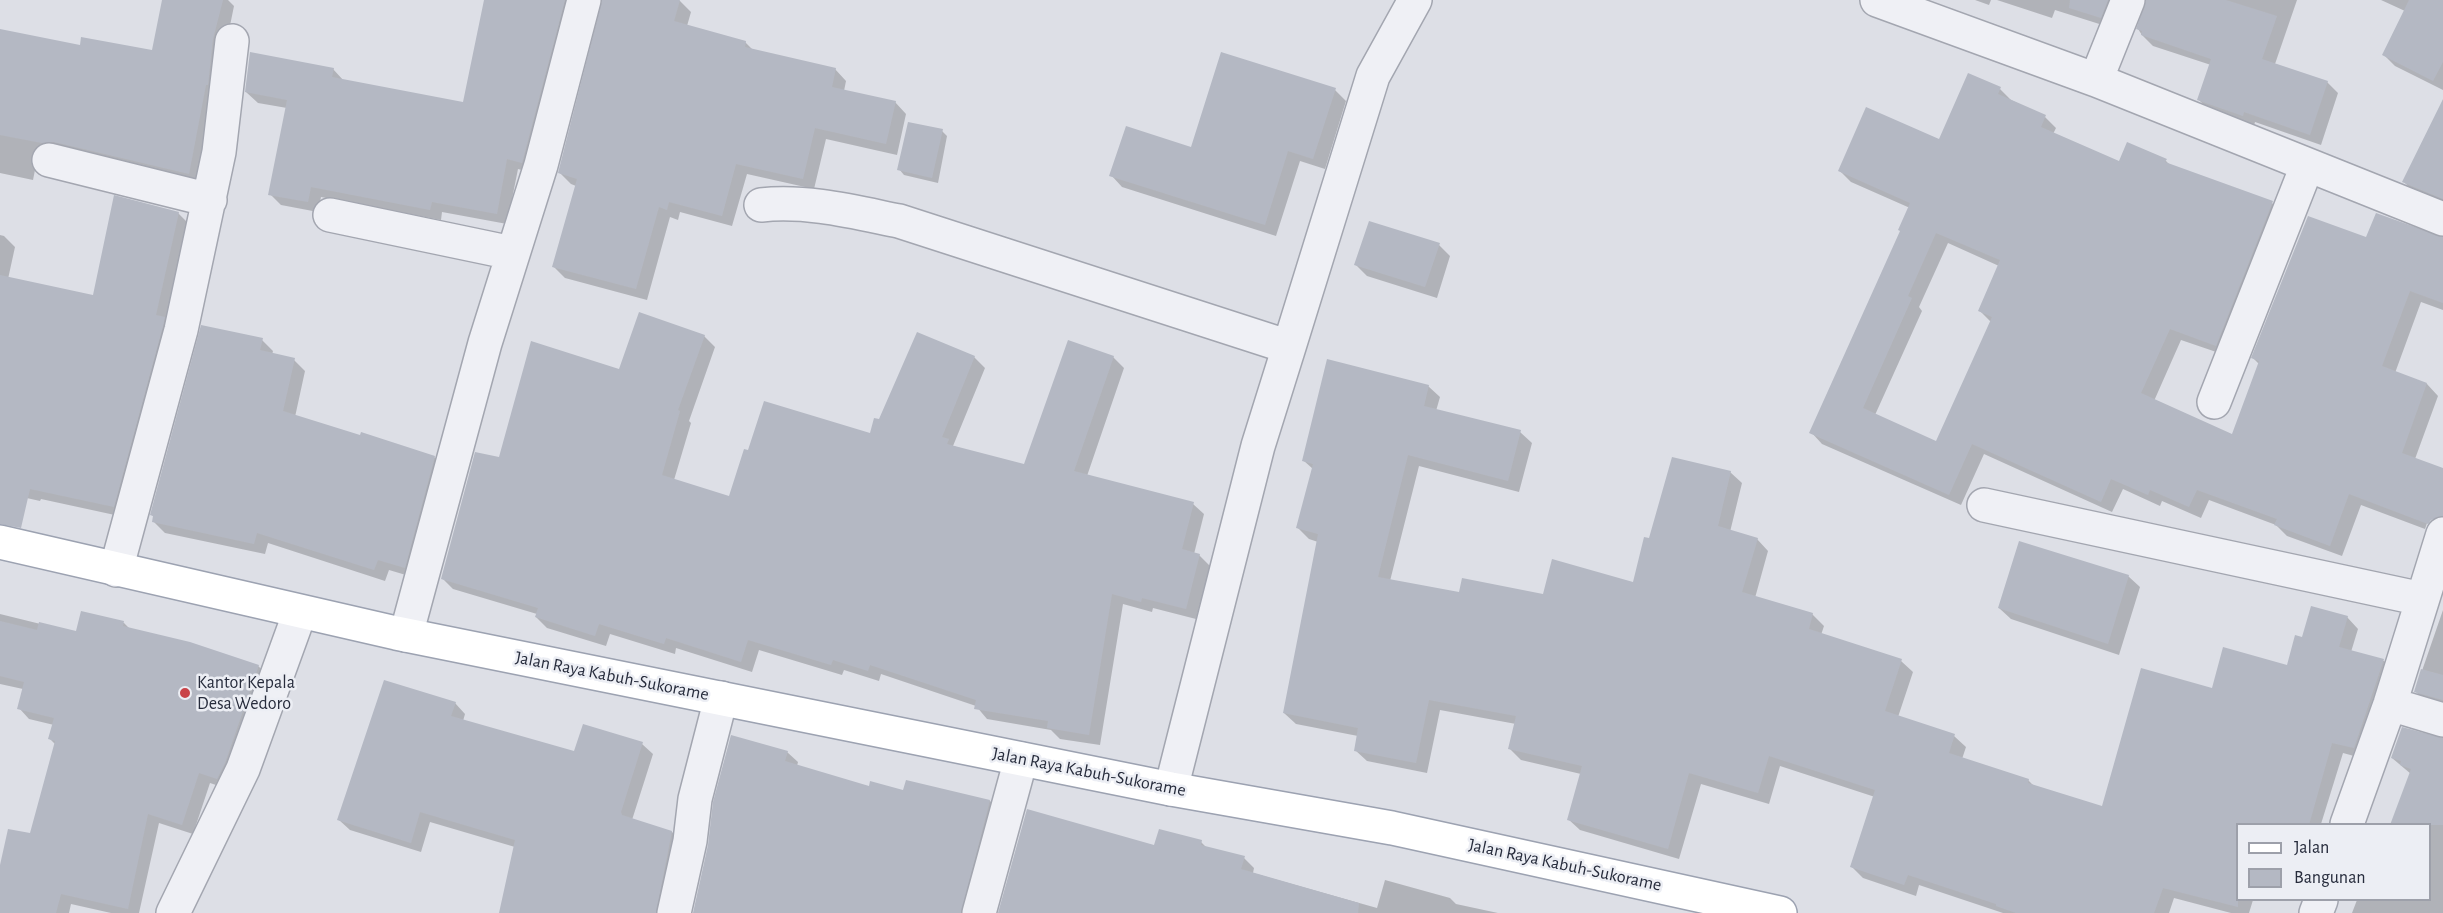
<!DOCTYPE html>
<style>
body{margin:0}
#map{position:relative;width:2443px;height:913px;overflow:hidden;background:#dddfe6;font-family:"Alegreya Sans",sans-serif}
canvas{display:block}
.legend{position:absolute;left:2236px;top:823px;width:195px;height:78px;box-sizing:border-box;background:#eceef4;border:2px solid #9da0aa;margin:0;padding:8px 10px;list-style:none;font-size:18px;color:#272c3c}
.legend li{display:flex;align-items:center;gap:12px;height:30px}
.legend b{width:30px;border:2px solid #9da0aa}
</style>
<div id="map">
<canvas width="2443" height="913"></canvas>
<ul class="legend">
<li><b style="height:8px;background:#fff"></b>Jalan</li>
<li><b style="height:16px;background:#b4b8c3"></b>Bangunan</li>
</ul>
</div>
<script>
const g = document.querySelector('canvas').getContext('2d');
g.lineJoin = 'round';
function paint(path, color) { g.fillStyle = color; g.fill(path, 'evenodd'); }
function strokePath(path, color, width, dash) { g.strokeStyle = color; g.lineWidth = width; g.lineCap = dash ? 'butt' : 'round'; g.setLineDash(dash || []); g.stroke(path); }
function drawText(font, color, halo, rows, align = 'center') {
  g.font = font + ' "Alegreya Sans",sans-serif'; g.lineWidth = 5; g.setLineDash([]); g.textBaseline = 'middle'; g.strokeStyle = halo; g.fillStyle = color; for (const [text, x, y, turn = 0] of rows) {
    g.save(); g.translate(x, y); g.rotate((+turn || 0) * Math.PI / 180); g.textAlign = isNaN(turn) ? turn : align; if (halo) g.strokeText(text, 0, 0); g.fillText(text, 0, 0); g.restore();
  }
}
const shadow = new Path2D(`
 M 163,0 L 228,0 L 234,6 L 198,183 L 39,150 L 33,180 L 0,173 L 0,31 L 81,46 L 153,51 Z
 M 485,0 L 580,0 L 533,173 L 518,169 L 507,224 L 442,212 L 441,220 L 321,197 L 318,212 L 281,205 L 270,194 L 287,108 L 258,103 L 246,92 L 333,69 L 344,81 L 464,104 Z
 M 604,0 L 680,1 L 691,12 L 687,26 L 745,42 L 754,51 L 835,69 L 846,81 L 844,91 L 895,102 L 906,114 L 897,155 L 826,139 L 814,189 L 747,174 L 732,226 L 680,212 L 678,220 L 670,217 L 647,300 L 565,278 L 554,267 L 576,186 L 571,184 L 560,173 Z
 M 1975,0 L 1991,0 L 1989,5 Z
 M 1997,0 L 2124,0 L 2112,28 L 2055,10 L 2052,18 Z
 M 2147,0 L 2297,0 L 2275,64 L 2327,82 L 2338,93 L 2321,145 L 2255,122 L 2254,126 L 2210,111 L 2199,100 L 2211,65 L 2153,46 L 2142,35 L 2138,29 Z
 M 2381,0 L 2443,0 L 2443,90 L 2395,66 L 2384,55 L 2405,11 Z
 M 2000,89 L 2011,100 L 2045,117 L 2056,128 L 2053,134 L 2120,163 L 2166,161 L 2171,166 L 2272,203 L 2283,214 L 2228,356 L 2181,340 L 2154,401 L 2233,436 L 2259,364 L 2253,358 L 2367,239 L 2443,247 L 2443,310 L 2421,302 L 2395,373 L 2427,384 L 2438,396 L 2415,459 L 2443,476 L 2425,529 L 2361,505 L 2342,556 L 2287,536 L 2276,525 L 2209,500 L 2201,518 L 2162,501 L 2160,506 L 2123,489 L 2112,512 L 1984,454 L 1961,505 L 1822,444 L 1811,432 L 1902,231 L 1910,208 L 1851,182 L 1840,171 L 1940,141 ZM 1948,243 L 1999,266 L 1979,310 L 1991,322 L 1937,443 L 1875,415 L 1922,311 L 1919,307 Z
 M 1335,90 L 1346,101 L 1325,169 L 1300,161 L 1276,236 L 1122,187 L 1111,175 L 1192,149 Z
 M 2443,102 L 2443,204 L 2415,193 L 2404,182 Z
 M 942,131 L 947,136 L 938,183 L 904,175 L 899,169 Z
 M 178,213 L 189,224 L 124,517 L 41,499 L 40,501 L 0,492 L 0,235 L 4,236 L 15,247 L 8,279 L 94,297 Z
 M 1439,245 L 1450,256 L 1437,298 L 1367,276 L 1356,265 Z
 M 704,336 L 715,347 L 689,421 L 691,423 L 674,480 L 730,498 L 871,435 L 880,421 L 974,357 L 985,368 L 953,446 L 1025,466 L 1113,357 L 1124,368 L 1087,476 L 1193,504 L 1204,514 L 1194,554 L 1199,555 L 1210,566 L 1196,619 L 1153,608 L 1152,612 L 1123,604 L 1100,745 L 1060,739 L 1051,730 L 987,719 L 976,706 L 881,674 L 879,681 L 844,670 L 842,675 L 759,650 L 752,672 L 676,648 L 675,654 L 610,634 L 606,646 L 547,628 L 536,617 L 537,614 L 453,589 L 442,578 L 500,459 L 620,370 Z
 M 262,340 L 273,351 L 272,355 L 294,360 L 305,371 L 295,417 L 434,457 L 446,468 L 416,578 L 389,570 L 385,581 L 268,543 L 265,554 L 165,533 L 154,522 L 155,518 L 152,515 Z
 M 1428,386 L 1440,397 L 1436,411 L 1520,432 L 1532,443 L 1519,492 L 1419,466 L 1390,581 L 1460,594 L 1544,596 L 1634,584 L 1650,540 L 1730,472 L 1742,483 L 1730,532 L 1757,539 L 1768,551 L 1755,598 L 1812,614 L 1824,626 L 1821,635 L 1901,661 L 1913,672 L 1898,717 L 1954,736 L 1966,747 L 1962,759 L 2028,780 L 2034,786 L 2103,808 L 2213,690 L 2288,666 L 2303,639 L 2347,617 L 2358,629 L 2351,652 L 2384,661 L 2395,672 L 2365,759 L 2343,753 L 2321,824 L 2238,824 L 2238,900 L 2253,900 L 2249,913 L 2231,913 L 2174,898 L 2169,913 L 2003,913 L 1919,885 L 1916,896 L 1863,878 L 1852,867 L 1875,797 L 1780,766 L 1769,804 L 1701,784 L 1679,859 L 1580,830 L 1568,819 L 1581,774 L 1521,760 L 1510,749 L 1516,724 L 1440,710 L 1427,773 L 1367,761 L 1355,750 L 1358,736 L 1296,724 L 1284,713 L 1318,542 L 1309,539 L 1298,528 L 1313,469 L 1304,461 Z
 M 2128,576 L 2140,587 L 2119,655 L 2011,619 L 1999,608 Z
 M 2443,610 L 2443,707 L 2427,703 L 2415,691 Z
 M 82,613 L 124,623 L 131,630 L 258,666 L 269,676 L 228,789 L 210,783 L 193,834 L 159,823 L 139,913 L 111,913 L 71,904 L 69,913 L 0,913 L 0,867 L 31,835 L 55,744 L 50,739 L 54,725 L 29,719 L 19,708 L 23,689 L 0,684 L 0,614 L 77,633 Z
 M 455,703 L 465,714 L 463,721 L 575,753 L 642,744 L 653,754 L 632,820 L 672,832 L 682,842 L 667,913 L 501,913 L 515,847 L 430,822 L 421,852 L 350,830 L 339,820 Z
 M 2443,740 L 2443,913 L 2352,913 L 2357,900 L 2430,900 L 2430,824 L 2411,774 L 2392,758 Z
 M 787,752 L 798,762 L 797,766 L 870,787 L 990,801 L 1000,812 L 973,913 L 695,913 Z
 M 1201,842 L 1207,848 L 1244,858 L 1254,868 L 1253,873 L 1377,908 L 1385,880 L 1450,898 L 1456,904 L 1498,913 L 1000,913 L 1155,846 Z`);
const building = new Path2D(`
 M 162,0 L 223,0 L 213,39 L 208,85 L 206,85 L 189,174 L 54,142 L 42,143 L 0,135 L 0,29 L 80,45 L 81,37 L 152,50 Z
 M 484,0 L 565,0 L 522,163 L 507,159 L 497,214 L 432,202 L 430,210 L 311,187 L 308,202 L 268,195 L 287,100 L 245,92 L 250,52 L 334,68 L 332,77 L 463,102 Z
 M 602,0 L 680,0 L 674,21 L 746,41 L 745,47 L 836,68 L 832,87 L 896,101 L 886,144 L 815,128 L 803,179 L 736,164 L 722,216 L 669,202 L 667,210 L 659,207 L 636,289 L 552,267 L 577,179 L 558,173 Z
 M 2070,0 L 2108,0 L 2101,18 L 2069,8 Z
 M 2146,0 L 2226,0 L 2277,16 L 2262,59 L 2328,81 L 2310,135 L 2244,112 L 2243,116 L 2197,100 L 2211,59 L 2141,35 L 2142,31 L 2136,29 Z
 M 2409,0 L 2443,0 L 2443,62 L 2433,81 L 2382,55 Z
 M 1221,52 L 1336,88 L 1313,159 L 1288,151 L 1265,225 L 1109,176 L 1126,126 L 1191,147 Z
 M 1968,73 L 2001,87 L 1998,94 L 2046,115 L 2041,127 L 2119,161 L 2127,142 L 2167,159 L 2165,162 L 2273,201 L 2216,346 L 2170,329 L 2141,393 L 2232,434 L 2259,361 L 2251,358 L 2308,216 L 2366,237 L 2376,213 L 2443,237 L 2443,303 L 2410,291 L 2382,366 L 2427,383 L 2402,453 L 2443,468 L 2443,516 L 2431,520 L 2428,524 L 2349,494 L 2330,546 L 2274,525 L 2277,519 L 2197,490 L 2189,507 L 2150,490 L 2148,495 L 2111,479 L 2101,502 L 1972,444 L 1949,495 L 1809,433 L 1900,231 L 1898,230 L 1910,203 L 1838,171 L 1866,107 L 1939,139 ZM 1936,233 L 2000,260 L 1978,311 L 1992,317 L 1936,441 L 1863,408 L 1912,298 L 1908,296 Z
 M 2443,99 L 2443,199 L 2402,182 Z
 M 908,122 L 943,129 L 932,178 L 897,170 Z
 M 114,195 L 179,212 L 156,315 L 165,317 L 163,326 L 114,507 L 30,489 L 21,528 L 0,524 L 0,275 L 93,295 Z
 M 1369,221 L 1440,243 L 1425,287 L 1354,265 Z
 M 639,312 L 705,335 L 678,410 L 680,411 L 662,475 L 729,496 L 744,449 L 748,450 L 764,401 L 870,433 L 874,418 L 879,419 L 917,332 L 975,356 L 942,437 L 949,439 L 947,444 L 1024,464 L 1068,340 L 1114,356 L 1074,471 L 1194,502 L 1182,549 L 1200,554 L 1186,609 L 1142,598 L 1141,602 L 1112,594 L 1089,735 L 1047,728 L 1048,721 L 974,709 L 976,700 L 870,665 L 868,671 L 833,660 L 831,665 L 748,640 L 741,662 L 666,638 L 664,644 L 599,624 L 595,636 L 535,617 L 538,608 L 441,579 L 475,452 L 499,457 L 531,341 L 619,369 Z
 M 201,325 L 263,338 L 260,350 L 295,358 L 283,411 L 360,435 L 361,432 L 435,456 L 405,568 L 378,560 L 374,570 L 257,533 L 254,544 L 152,522 L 153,516 L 150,515 Z
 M 1327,359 L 1429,385 L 1424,406 L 1521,430 L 1508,481 L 1408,455 L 1378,577 L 1459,592 L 1462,578 L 1543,594 L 1552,559 L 1633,582 L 1644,537 L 1649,538 L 1672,457 L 1731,471 L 1718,526 L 1758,538 L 1742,592 L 1813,613 L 1809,629 L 1902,659 L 1885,711 L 1955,734 L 1949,753 L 2029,779 L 2028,783 L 2102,806 L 2141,668 L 2212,688 L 2223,647 L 2287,665 L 2295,635 L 2302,637 L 2311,606 L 2348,616 L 2339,647 L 2384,659 L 2354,748 L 2332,743 L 2309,825 L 2238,825 L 2238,907 L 2163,888 L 2154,913 L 2016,913 L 1996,906 L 1996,904 L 1908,875 L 1904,885 L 1850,867 L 1875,790 L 1769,756 L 1758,793 L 1689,773 L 1668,849 L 1567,820 L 1582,766 L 1508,749 L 1516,716 L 1429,700 L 1416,763 L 1354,751 L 1358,728 L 1283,713 L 1318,534 L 1296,528 L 1313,464 L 1302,461 Z
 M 2019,541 L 2129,575 L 2108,644 L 1998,608 Z
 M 81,611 L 124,621 L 123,626 L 190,642 L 259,665 L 225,763 L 217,779 L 199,773 L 182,825 L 148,814 L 128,909 L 61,894 L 56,913 L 0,913 L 0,865 L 8,829 L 30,833 L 55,741 L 48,739 L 54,718 L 17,709 L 24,682 L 0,676 L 0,621 L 37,630 L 39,622 L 76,631 Z
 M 2421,669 L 2443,675 L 2443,700 L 2414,692 Z
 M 384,680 L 456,702 L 451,716 L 574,751 L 583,724 L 643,742 L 621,812 L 622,815 L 672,831 L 656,913 L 499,913 L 515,840 L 420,812 L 411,843 L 337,820 Z
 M 2402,727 L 2443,738 L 2443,825 L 2390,825 L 2411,769 L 2400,765 L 2401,761 L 2391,758 Z
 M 731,735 L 788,751 L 785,761 L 869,786 L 870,781 L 903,790 L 906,780 L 990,800 L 961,913 L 693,913 L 708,845 L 713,802 Z
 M 1027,809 L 1154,845 L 1159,829 L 1202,840 L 1201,845 L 1245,856 L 1241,869 L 1359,903 L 1358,913 L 998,913 Z`);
const minor = new Path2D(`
 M 1877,0 L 2096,80 L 2443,219
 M 2096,80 L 2128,0
 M 49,160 L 210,200
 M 761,205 C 807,200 854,212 899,221 L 1289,347
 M 330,215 L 512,253
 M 2214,402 L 2307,166
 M 1984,505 L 2422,599
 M 116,570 L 181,330 L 219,152 L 232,41
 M 406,635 L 485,343 L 541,165 L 584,0
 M 2390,704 L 2443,720
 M 1171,789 L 1258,446 L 1289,347 L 1373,76 L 1415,0
 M 2347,824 L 2390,704 L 2443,534
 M 173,913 L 243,769 L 300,612
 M 674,913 L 690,841 L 695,799 L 721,698
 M 979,913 L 1021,759
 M 2316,913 L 2321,900`);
const major = new Path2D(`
 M 0,542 L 396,633 L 1171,789 L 1392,828 L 1780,913`);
const markers = [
 [185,693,6,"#c94348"]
];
const streetNames = [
 ["Jalan Raya Kabuh-Sukorame",612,676,11],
 ["Jalan Raya Kabuh-Sukorame",1089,772,11],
 ["Jalan Raya Kabuh-Sukorame",1565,865,12]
];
const poiNames = [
 ["Kantor Kepala",197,683],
 ["Desa Wedoro",197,704]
];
paint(shadow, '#0003');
paint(building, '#b4b8c3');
strokePath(minor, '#a3a6b0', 36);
strokePath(major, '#9ca2b1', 36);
strokePath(minor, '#eff0f5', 33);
strokePath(major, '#fff', 33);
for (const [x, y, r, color] of markers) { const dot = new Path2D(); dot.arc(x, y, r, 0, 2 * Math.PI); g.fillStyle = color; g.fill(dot); strokePath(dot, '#eceef4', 2); }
drawText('18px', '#272c3c', '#eceef4', streetNames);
drawText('18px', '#272c3c', '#eceef4', poiNames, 'left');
</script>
